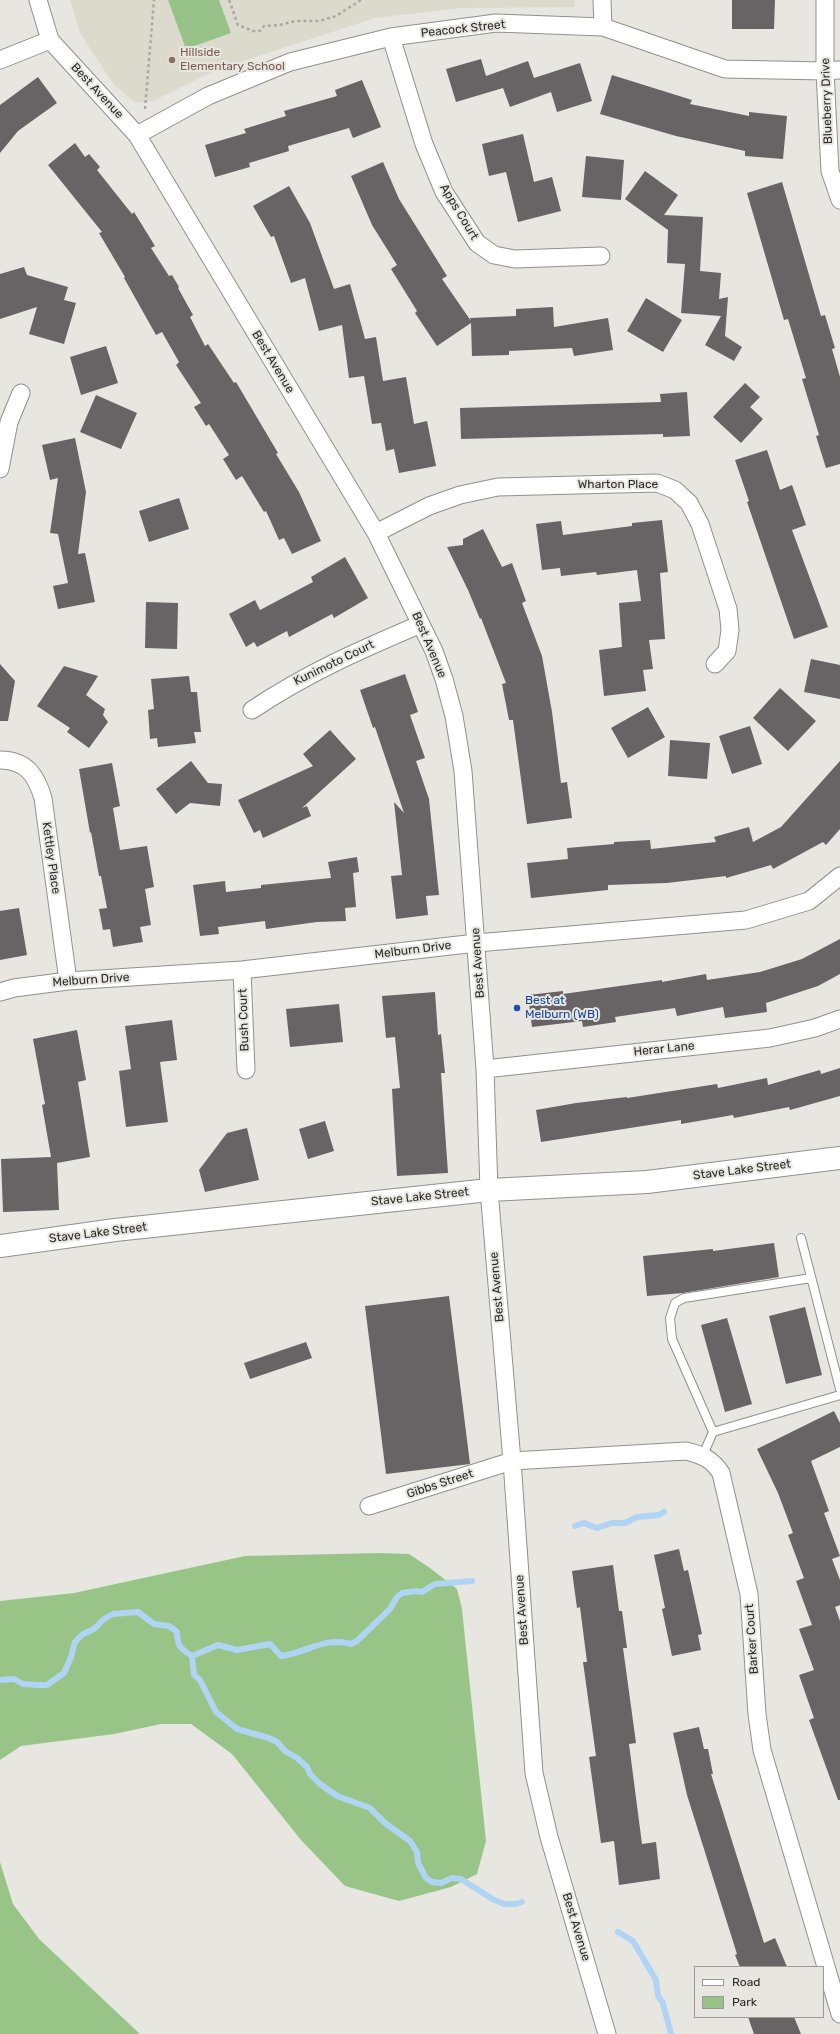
<!DOCTYPE html>
<style>
body{margin:0}
#map{position:relative;width:840px;height:2034px;overflow:hidden;background:#e7e6e1;font-family:Rubik,sans-serif}
canvas{display:block}
.legend{position:absolute;left:694px;top:1966px;width:130px;height:52px;box-sizing:border-box;background:#e7e6e1;border:1px solid #9b9a97;margin:0;padding:5px 7px;list-style:none;font-size:12px;color:#2a2927}
.legend li{display:flex;align-items:center;gap:8px;height:20px}
.legend b{width:20px;border:1px solid #9b9a97}
</style>
<div id="map">
<canvas width="840" height="2034"></canvas>
<ul class="legend">
<li><b style="height:5px;background:#fff"></b>Road</li>
<li><b style="height:11px;background:#98c388"></b>Park</li>
</ul>
</div>
<script>
const g = document.querySelector('canvas').getContext('2d');
g.lineJoin = 'round';
function paint(path, color) { g.fillStyle = color; g.fill(path, 'evenodd'); }
function strokePath(path, color, width, dash) { g.strokeStyle = color; g.lineWidth = width; g.lineCap = dash ? 'butt' : 'round'; g.setLineDash(dash || []); g.stroke(path); }
function drawText(font, color, halo, rows, align = 'center') {
  g.font = font + ' Rubik,sans-serif'; g.lineWidth = 4; g.setLineDash([]); g.textBaseline = 'middle'; g.strokeStyle = halo; g.fillStyle = color; for (const [text, x, y, turn = 0] of rows) {
    g.save(); g.translate(x, y); g.rotate((+turn || 0) * Math.PI / 180); g.textAlign = isNaN(turn) ? turn : align; if (halo) g.strokeText(text, 0, 0); g.fillText(text, 0, 0); g.restore();
  }
}
const built = new Path2D(`
 M 70,0 L 575,0 L 574,7 L 462,8 L 375,18 L 216,70 L 153,101 L 135,103 L 114,85 L 80,33 Z`);
const green = new Path2D(`
 M 168,0 L 219,0 L 231,33 L 186,49 Z`);
const forest = new Path2D(`
 M 380,1553 L 409,1554 L 430,1568 L 457,1589 L 462,1609 L 486,1841 L 477,1874 L 451,1887 L 399,1901 L 345,1886 L 301,1840 L 232,1754 L 191,1724 L 161,1724 L 114,1734 L 21,1746 L 0,1760 L 0,1601 L 74,1593 L 245,1556 Z
 M 0,1862 L 13,1904 L 39,1939 L 140,2034 L 0,2034 Z`);
const stream = new Path2D(`
 M 575,1526 L 584,1523 L 597,1528 L 612,1523 L 625,1523 L 637,1517 L 659,1515 L 664,1512
 M 192,1656 L 194,1675 L 200,1680 L 216,1712 L 237,1729 L 269,1738 L 277,1742 L 285,1751 L 297,1758 L 307,1767 L 310,1774 L 320,1784 L 337,1796 L 370,1808 L 385,1823 L 410,1841 L 417,1852 L 418,1863 L 426,1878 L 432,1882 L 441,1883 L 452,1878 L 461,1879 L 494,1900 L 504,1904 L 516,1904 L 522,1902
 M 0,1680 L 14,1679 L 23,1684 L 37,1685 L 47,1685 L 64,1673 L 71,1657 L 75,1642 L 83,1634 L 94,1629 L 104,1619 L 113,1614 L 138,1612 L 154,1624 L 169,1626 L 177,1632 C 177,1646 181,1649 192,1656 L 218,1645 L 237,1650 L 270,1644 L 281,1656 C 306,1653 326,1636 351,1644 L 357,1641 L 390,1609 L 397,1597 L 402,1593 L 416,1591 L 422,1592 L 435,1584 L 472,1581
 M 618,1932 L 633,1941 L 656,1980 L 658,1996 L 663,2003 L 671,2034`);
const building = new Path2D(`
 M 732,0 L 775,0 L 774,29 L 732,29 Z
 M 481,59 L 486,76 L 528,61 L 534,78 L 580,63 L 592,101 L 557,112 L 551,92 L 510,107 L 503,88 L 456,102 L 446,69 Z
 M 612,75 L 692,100 L 690,104 L 749,116 L 749,112 L 787,116 L 783,159 L 745,156 L 745,151 L 676,136 L 600,114 Z
 M 38,77 L 57,103 L 18,131 L 0,153 L 0,105 Z
 M 362,80 L 381,127 L 353,138 L 349,128 L 288,146 L 289,151 L 249,163 L 250,167 L 215,177 L 205,145 L 246,133 L 244,129 L 286,116 L 284,111 L 337,96 L 335,90 Z
 M 523,134 L 534,182 L 552,177 L 561,211 L 518,222 L 506,172 L 489,176 L 482,144 Z
 M 75,143 L 85,157 L 89,154 L 100,167 L 97,170 L 132,214 L 134,212 L 155,246 L 151,248 L 169,276 L 172,275 L 179,287 L 178,288 L 193,315 L 190,317 L 205,346 L 208,344 L 234,383 L 236,382 L 278,453 L 276,454 L 299,492 L 321,541 L 292,554 L 284,538 L 279,540 L 266,511 L 264,512 L 242,476 L 236,480 L 223,459 L 229,455 L 209,424 L 206,426 L 194,407 L 201,403 L 176,365 L 179,362 L 162,332 L 156,335 L 124,278 L 125,277 L 99,233 L 102,232 L 48,165 Z
 M 586,156 L 624,160 L 621,200 L 582,197 Z
 M 383,162 L 399,199 L 447,276 L 442,279 L 471,321 L 470,318 L 516,316 L 516,309 L 553,307 L 554,327 L 608,318 L 613,350 L 574,356 L 572,348 L 509,351 L 509,355 L 472,356 L 471,323 L 437,346 L 415,313 L 417,311 L 391,269 L 397,265 L 372,225 L 351,176 Z
 M 645,171 L 678,195 L 664,215 L 703,217 L 700,271 L 721,273 L 719,299 L 728,297 L 725,336 L 742,347 L 734,361 L 705,345 L 721,316 L 681,313 L 685,264 L 667,263 L 668,230 L 625,199 Z
 M 782,182 L 821,316 L 825,315 L 835,348 L 832,349 L 840,377 L 840,464 L 826,468 L 816,436 L 819,435 L 802,379 L 806,378 L 788,319 L 784,320 L 747,193 Z
 M 289,186 L 310,223 L 334,289 L 350,284 L 365,339 L 376,337 L 383,381 L 406,377 L 414,424 L 427,421 L 436,466 L 399,473 L 394,449 L 386,451 L 381,423 L 372,424 L 364,376 L 349,378 L 342,325 L 319,331 L 305,278 L 291,283 L 274,236 L 271,237 L 253,206 Z
 M 24,267 L 27,275 L 68,287 L 64,300 L 76,303 L 64,344 L 29,334 L 37,307 L 0,319 L 0,274 Z
 M 646,298 L 682,320 L 663,352 L 627,331 Z
 M 106,346 L 118,383 L 81,395 L 70,357 Z
 M 745,383 L 760,397 L 750,407 L 763,419 L 741,443 L 713,417 Z
 M 687,392 L 690,436 L 663,437 L 663,434 L 461,439 L 460,408 L 661,402 L 660,394 Z
 M 96,395 L 137,413 L 121,449 L 80,432 Z
 M 75,438 L 86,492 L 78,554 L 85,553 L 95,602 L 58,609 L 53,586 L 68,583 L 58,534 L 50,533 L 58,478 L 50,480 L 42,445 Z
 M 767,450 L 780,490 L 792,485 L 806,525 L 792,530 L 828,627 L 794,639 L 747,502 L 749,501 L 735,460 Z
 M 179,498 L 189,529 L 149,542 L 139,511 Z
 M 662,520 L 668,572 L 660,573 L 665,639 L 649,640 L 653,669 L 643,670 L 646,691 L 604,696 L 599,650 L 622,647 L 619,603 L 641,601 L 637,570 L 597,575 L 596,572 L 561,576 L 560,568 L 542,570 L 536,524 L 561,521 L 563,535 L 632,526 L 632,523 Z
 M 483,529 L 502,567 L 512,563 L 526,601 L 522,603 L 542,656 L 552,712 L 561,783 L 567,782 L 572,818 L 527,824 L 513,720 L 509,720 L 502,684 L 506,683 L 481,618 L 480,619 L 468,590 L 447,547 L 463,545 L 463,539 Z
 M 345,557 L 368,598 L 334,618 L 332,614 L 289,637 L 287,631 L 257,647 L 254,642 L 246,647 L 229,614 L 255,600 L 260,610 L 313,582 L 311,577 Z
 M 146,602 L 178,603 L 177,649 L 145,648 Z
 M 811,659 L 840,665 L 840,699 L 804,692 Z
 M 0,664 L 15,681 L 8,721 L 0,721 Z
 M 64,666 L 98,676 L 86,695 L 105,709 L 103,715 L 108,722 L 89,748 L 67,732 L 70,728 L 37,706 Z
 M 405,674 L 418,712 L 410,715 L 425,758 L 416,761 L 429,799 L 439,895 L 426,896 L 428,915 L 396,919 L 391,876 L 402,875 L 394,802 L 404,813 L 375,727 L 373,728 L 360,690 Z
 M 189,676 L 191,692 L 197,692 L 201,732 L 194,732 L 196,743 L 158,747 L 157,738 L 150,739 L 148,710 L 154,709 L 151,679 Z
 M 780,688 L 816,721 L 788,751 L 753,718 Z
 M 648,707 L 665,737 L 628,758 L 611,728 Z
 M 750,726 L 762,764 L 732,774 L 719,736 Z
 M 330,730 L 356,759 L 302,808 L 307,806 L 311,816 L 263,838 L 260,830 L 254,833 L 238,800 L 313,766 L 303,754 Z
 M 670,740 L 710,743 L 707,779 L 668,776 Z
 M 191,761 L 208,783 L 222,784 L 220,806 L 190,803 L 176,814 L 156,789 Z
 M 840,761 L 840,829 L 826,845 L 823,842 L 773,869 L 771,865 L 726,878 L 726,876 L 667,883 L 608,885 L 608,890 L 531,898 L 527,863 L 568,859 L 567,848 L 614,844 L 614,842 L 650,840 L 651,849 L 716,842 L 714,837 L 749,827 L 753,842 L 781,827 Z
 M 112,763 L 120,806 L 113,808 L 120,850 L 147,846 L 154,887 L 145,889 L 151,925 L 140,927 L 143,942 L 113,947 L 110,929 L 103,930 L 99,909 L 107,908 L 101,876 L 99,876 L 91,832 L 90,833 L 79,769 Z
 M 357,857 L 359,872 L 353,873 L 356,907 L 345,908 L 346,921 L 317,922 L 266,929 L 265,921 L 218,927 L 219,934 L 200,936 L 193,885 L 225,881 L 226,892 L 261,888 L 261,885 L 331,878 L 328,862 Z
 M 19,908 L 27,955 L 0,960 L 0,911 Z
 M 840,939 L 840,974 L 818,986 L 766,1003 L 767,1012 L 725,1018 L 723,1007 L 677,1016 L 675,1008 L 615,1017 L 616,1022 L 583,1027 L 582,1021 L 532,1027 L 528,995 L 563,991 L 563,994 L 662,980 L 662,982 L 706,974 L 707,980 L 760,972 L 802,959 Z
 M 435,992 L 438,1035 L 441,1034 L 445,1073 L 441,1073 L 448,1173 L 397,1176 L 392,1089 L 400,1088 L 395,1037 L 386,1038 L 382,996 Z
 M 339,1004 L 343,1042 L 290,1047 L 286,1009 Z
 M 172,1020 L 177,1060 L 160,1062 L 168,1122 L 126,1127 L 119,1071 L 131,1069 L 125,1026 Z
 M 77,1030 L 86,1080 L 78,1082 L 90,1157 L 57,1163 L 59,1210 L 3,1212 L 1,1159 L 51,1157 L 42,1105 L 45,1104 L 33,1039 Z
 M 840,1068 L 840,1096 L 790,1110 L 789,1107 L 734,1118 L 733,1115 L 681,1124 L 681,1120 L 541,1142 L 536,1110 L 576,1103 L 627,1097 L 627,1098 L 717,1084 L 718,1088 L 767,1078 L 768,1085 L 820,1070 L 821,1074 Z
 M 325,1121 L 334,1151 L 308,1159 L 299,1129 Z
 M 247,1128 L 259,1180 L 205,1192 L 199,1170 L 227,1133 Z
 M 774,1243 L 779,1277 L 683,1293 L 647,1296 L 643,1256 L 713,1249 L 713,1251 Z
 M 449,1296 L 470,1464 L 386,1474 L 365,1306 Z
 M 805,1307 L 822,1375 L 786,1384 L 769,1316 Z
 M 727,1318 L 752,1404 L 725,1412 L 701,1325 Z
 M 306,1342 L 312,1358 L 250,1379 L 244,1363 Z
 M 834,1411 L 840,1423 L 840,1447 L 811,1461 L 829,1511 L 824,1513 L 840,1556 L 832,1559 L 840,1580 L 840,1605 L 835,1607 L 840,1621 L 840,1800 L 838,1800 L 809,1720 L 814,1718 L 799,1675 L 814,1670 L 799,1629 L 812,1625 L 796,1581 L 804,1578 L 788,1535 L 793,1533 L 778,1493 L 757,1449 Z
 M 679,1549 L 684,1571 L 688,1570 L 702,1634 L 698,1635 L 701,1650 L 672,1656 L 662,1609 L 665,1608 L 654,1555 Z
 M 613,1565 L 619,1611 L 622,1611 L 627,1648 L 623,1648 L 636,1743 L 629,1744 L 642,1844 L 656,1842 L 660,1879 L 619,1885 L 614,1841 L 601,1843 L 589,1757 L 596,1756 L 583,1662 L 587,1662 L 580,1607 L 577,1608 L 572,1571 Z
 M 699,1727 L 704,1749 L 708,1749 L 713,1774 L 711,1774 L 764,1943 L 775,1938 L 787,1967 L 740,1967 L 735,1955 L 737,1954 L 687,1795 L 673,1733 Z
 M 748,2017 L 794,2017 L 801,2034 L 754,2034 Z`);
const path = new Path2D(`
 M 229,0 L 238,25 L 253,31 L 260,31 L 264,26 L 280,25 L 295,21 L 319,21 L 336,16 L 361,0
 M 145,109 L 154,0`);
const service = new Path2D(`
 M 801,1238 L 840,1389
 M 713,1432 L 840,1395
 M 703,1455 L 713,1432 L 672,1339 L 670,1318 L 675,1303 L 684,1298 L 811,1278`);
const minor = new Path2D(`
 M 38,0 L 50,40 L 137,135 L 376,533 L 434,651 L 444,679 L 454,716 L 463,771 L 485,1069 L 489,1190 L 512,1461 L 534,1773 L 549,1837 L 607,2034
 M 602,0 L 603,27
 M 825,0 L 825,71 L 830,171 L 840,200
 M 391,37 L 424,144 L 444,192 L 477,243 L 494,255 L 515,259 L 601,256
 M 0,60 L 50,40
 M 137,135 L 208,96 L 290,62 L 391,37 L 496,23 L 603,27 L 725,69 L 825,71 L 840,70
 M 0,469 L 9,422 L 21,393
 M 376,533 L 429,506 L 460,495 L 498,487 L 657,483 L 675,490 L 689,503 L 700,524 L 728,609 L 730,630 L 727,651 L 715,664
 M 252,710 C 307,673 360,650 421,624
 M 0,760 C 26,760 36,775 43,798 L 68,981
 M 242,970 L 246,1070
 M 0,992 L 14,988 L 68,981 L 242,970 L 476,943 L 746,920 L 809,901 L 840,876
 M 485,1069 L 770,1038 L 815,1028 L 840,1019
 M 369,1506 L 512,1461 L 686,1451 C 702,1455 712,1459 721,1473 L 749,1594 L 757,1714 L 762,1750 L 840,2014`);
const secondary = new Path2D(`
 M 0,1246 L 115,1230 L 489,1190 L 647,1182 L 840,1158`);
const markers = [
 [172,60,4,"#8d6e63"],
 [517,1008,4,"#1a4fb4"]
];
const streetNames = [
 ["Peacock Street",463,29,-6],
 ["Best Avenue",97,91,47],
 ["Blueberry Drive",827,101,-92],
 ["Apps Court",459,212,59],
 ["Best Avenue",273,362,59],
 ["Wharton Place",618,485],
 ["Best Avenue",429,645,67],
 ["Kunimoto Court",334,663,-26],
 ["Kettley Place",51,858,82],
 ["Melburn Drive",413,950,-7],
 ["Best Avenue",478,963,-94],
 ["Melburn Drive",91,980,-4],
 ["Bush Court",244,1020,-92],
 ["Herar Lane",664,1049,-6],
 ["Stave Lake Street",742,1170,-7],
 ["Stave Lake Street",420,1197,-6],
 ["Stave Lake Street",98,1233,-7],
 ["Best Avenue",497,1287,-95],
 ["Gibbs Street",440,1484,-18],
 ["Best Avenue",522,1610,-94],
 ["Barker Court",752,1639,-94],
 ["Best Avenue",576,1927,73]
];
const educationNames = [
 ["Hillside",180,53],
 ["Elementary School",180,67]
];
const transitNames = [
 ["Best at",525,1001],
 ["Melburn (WB)",525,1015]
];
paint(built, '#dcdacd');
paint(green, '#98c388');
paint(forest, '#98c587');
strokePath(stream, '#b0d4f4', 6);
paint(building, '#686365');
strokePath(service, '#91908b', 10);
strokePath(minor, '#91908b', 19);
strokePath(secondary, '#91908b', 24);
strokePath(path, '#a9a8a4', 2.5, [3, 3]);
strokePath(service, '#fff', 8);
strokePath(minor, '#fff', 17);
strokePath(secondary, '#fff', 22);
for (const [x, y, r, color] of markers) { const dot = new Path2D(); dot.arc(x, y, r, 0, 2 * Math.PI); g.fillStyle = color; g.fill(dot); strokePath(dot, '#e7e6e1', 1.5); }
drawText('12px', '#2a2927', '#e7e6e1', streetNames);
drawText('12px', '#785e54', '#e7e6e1', educationNames, 'left');
drawText('12px', '#164399', '#e7e6e1', transitNames, 'left');
</script>
